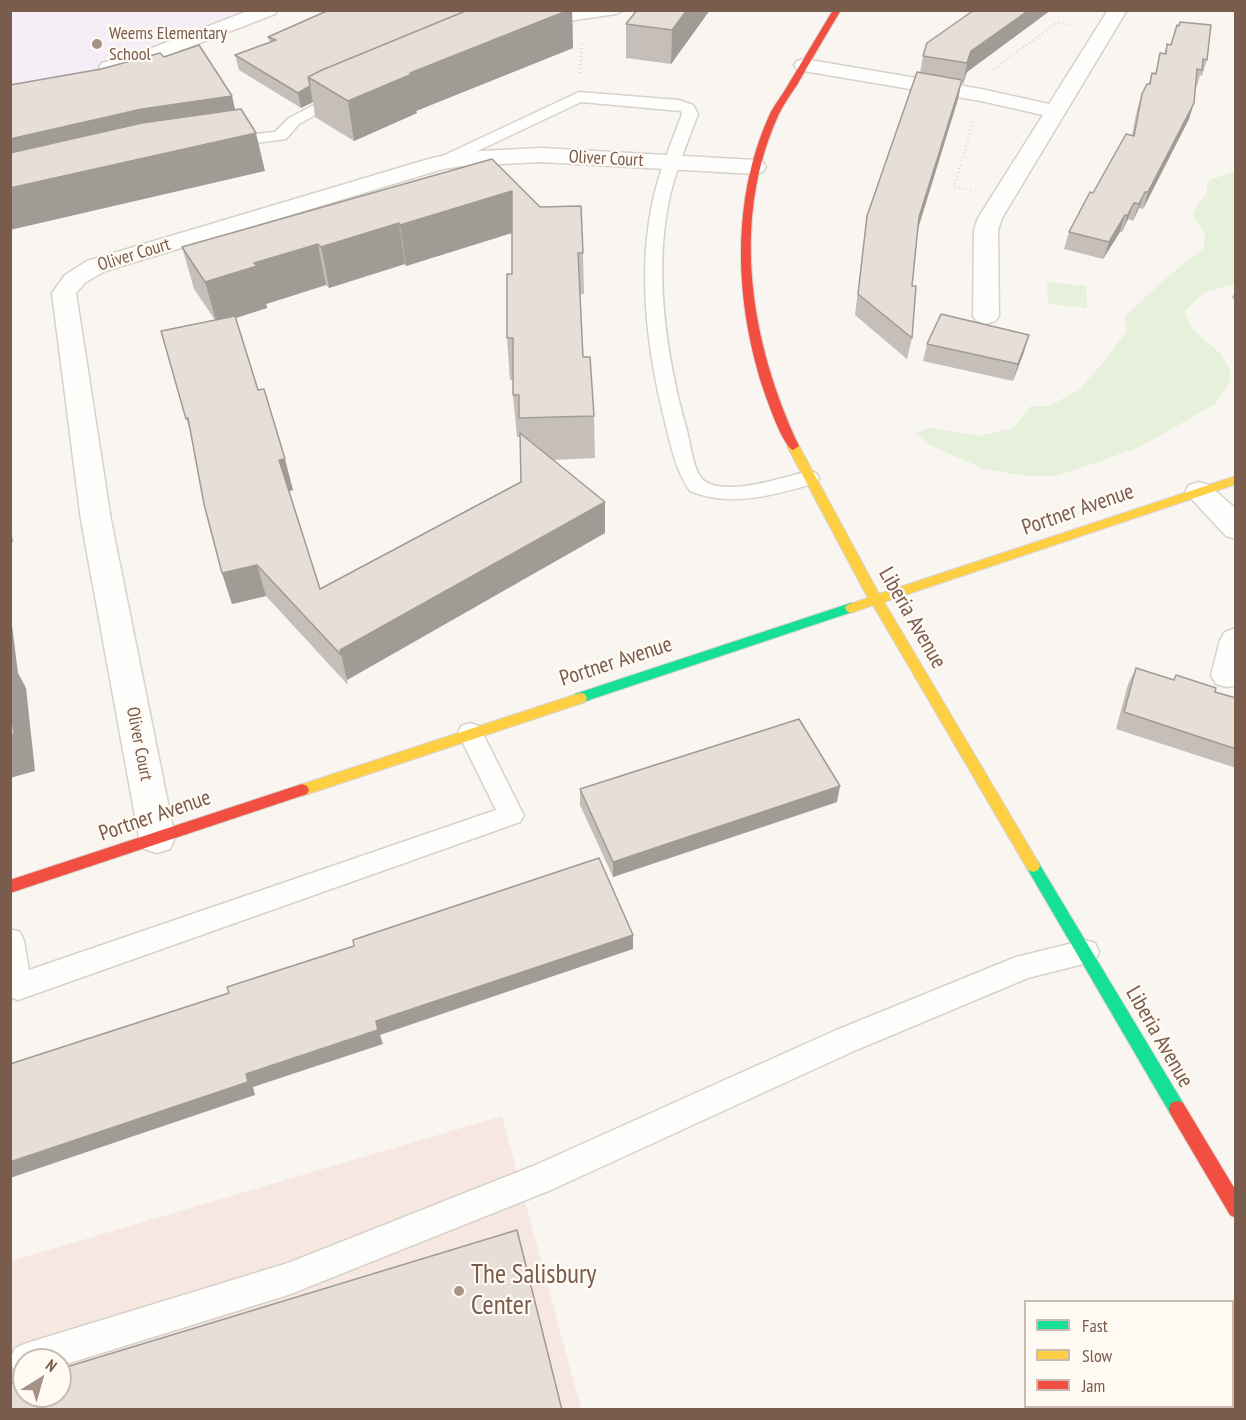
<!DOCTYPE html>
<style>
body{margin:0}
#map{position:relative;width:1246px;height:1420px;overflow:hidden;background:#f9f5f0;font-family:"PT Sans Narrow",sans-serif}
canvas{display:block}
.frame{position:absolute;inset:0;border:12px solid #7a5c4d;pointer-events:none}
.legend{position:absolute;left:1024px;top:1300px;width:210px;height:108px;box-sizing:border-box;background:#fffaf3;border:2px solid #cabbb1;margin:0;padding:8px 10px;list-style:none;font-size:18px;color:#7a5c4d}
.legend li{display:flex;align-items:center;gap:12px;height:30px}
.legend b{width:30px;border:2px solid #cabbb1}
.north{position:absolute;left:12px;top:1348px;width:60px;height:60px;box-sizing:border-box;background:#fffaf3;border:2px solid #cabbb1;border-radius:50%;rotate:37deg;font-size:16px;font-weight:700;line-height:24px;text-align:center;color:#7a5c4d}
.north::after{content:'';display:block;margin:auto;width:21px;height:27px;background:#a69286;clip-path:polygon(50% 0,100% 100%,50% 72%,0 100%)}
</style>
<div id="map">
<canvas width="1246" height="1420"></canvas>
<div class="frame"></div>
<ul class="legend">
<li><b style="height:8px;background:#16e098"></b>Fast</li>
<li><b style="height:8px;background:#ffcf43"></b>Slow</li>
<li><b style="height:8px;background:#f24e42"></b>Jam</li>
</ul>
<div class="north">N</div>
</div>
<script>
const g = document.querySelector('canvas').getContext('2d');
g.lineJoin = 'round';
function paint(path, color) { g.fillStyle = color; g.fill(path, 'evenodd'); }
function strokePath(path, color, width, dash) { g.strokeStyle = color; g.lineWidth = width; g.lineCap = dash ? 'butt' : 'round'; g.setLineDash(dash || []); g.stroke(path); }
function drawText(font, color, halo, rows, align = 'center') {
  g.font = font + ' "PT Sans Narrow",sans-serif'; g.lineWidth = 4.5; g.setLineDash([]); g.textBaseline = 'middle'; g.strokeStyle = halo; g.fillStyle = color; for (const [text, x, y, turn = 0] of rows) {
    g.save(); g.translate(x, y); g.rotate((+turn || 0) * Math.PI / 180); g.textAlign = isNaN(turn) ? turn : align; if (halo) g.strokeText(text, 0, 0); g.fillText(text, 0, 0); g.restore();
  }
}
const commercial = new Path2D(`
 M 502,1116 L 581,1409 L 11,1410 L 11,1261 ZM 24,1360 L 60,1360 L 60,1396 L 24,1396 Z`);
const education = new Path2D(`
 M 11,11 L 268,11 L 98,70 L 11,89 Z`);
const green = new Path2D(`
 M 1235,171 L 1235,284 L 1205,292 L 1185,311 L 1192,329 L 1221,354 L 1230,369 L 1230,382 L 1215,404 L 1140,447 L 1057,476 L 1026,476 L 984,469 L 932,446 L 915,434 L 929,427 L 978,436 L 1013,428 L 1031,406 L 1049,406 L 1079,390 L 1107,358 L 1126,332 L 1125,316 L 1167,277 L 1203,249 L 1205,233 L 1193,217 L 1197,205 L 1207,194 L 1207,181 Z
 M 1047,282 L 1086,286 L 1087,308 L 1048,304 Z`);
const path = new Path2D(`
 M 994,69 L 1058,22 L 1073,26
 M 580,73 L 582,41
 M 971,190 L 954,187 L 973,122`);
const lane = new Path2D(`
 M 584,10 L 623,10 L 616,14 L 541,25 L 534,21 L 541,17 Z
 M 343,90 L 348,91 L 350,94 L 348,97 L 299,124 L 286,139 L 224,147 L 216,142 L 224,137 L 275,132 L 289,118 Z
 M 579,92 L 679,100 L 693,105 L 698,114 C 687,144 674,174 668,205 C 654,280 667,359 687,431 C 691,445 693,474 706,482 C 730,496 784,477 809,471 L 816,473 L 819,478 L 816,483 C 774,495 732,508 690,491 C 674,468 670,440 663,414 C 647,347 638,273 652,205 C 658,174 671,144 682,114 L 681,111 L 581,102 L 446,166 L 434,166 L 432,163 L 434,160 Z
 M 470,723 L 479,726 L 520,808 L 524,815 L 520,822 L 18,1000 L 10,997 L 10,929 L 20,932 L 24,941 L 29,970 L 496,810 L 458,733 L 461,726 Z
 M 1085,940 L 1095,943 L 1099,952 L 1095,961 L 1028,978 L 854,1051 L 551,1190 L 288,1295 L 60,1366 L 60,1360 L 24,1360 L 24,1376 L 15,1372 L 10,1361 L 15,1348 L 27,1343 L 288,1263 L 533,1166 L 834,1031 L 1016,957 Z`);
const street = new Path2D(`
 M 250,10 L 277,10 L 275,14 L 153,61 L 109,73 L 102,71 L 99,67 L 102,63 L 139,53 Z
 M 1108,10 L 1127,10 L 1002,218 L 998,230 L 999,316 L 995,321 L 986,324 L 977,321 L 973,316 L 974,230 L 978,218 L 1043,115 L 981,101 L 804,71 L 797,69 L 794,65 L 797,61 L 804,59 L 981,89 L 1049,104 Z
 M 541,148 L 755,160 L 763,162 L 766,167 L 763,172 L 755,174 L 541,162 L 463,166 L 443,169 L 105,271 L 86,282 L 76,293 L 111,520 L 175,838 L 170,849 L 157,853 L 144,849 L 139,838 L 81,520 L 52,293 L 65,275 L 87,261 L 432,158 L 463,152 Z
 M 1199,482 L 1209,485 L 1236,509 L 1236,539 L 1226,536 L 1185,492 L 1189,485 Z
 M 1236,628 L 1236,685 L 1227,687 L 1216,684 L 1211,675 L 1220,640 L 1225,632 Z`);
const fast = new Path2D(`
 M 851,603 L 855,605 L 857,608 L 855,611 L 580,703 L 575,702 L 573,698 L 575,694 Z
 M 1033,860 L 1038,862 L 1183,1103 L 1185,1109 L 1183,1115 L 1177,1117 L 1171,1115 L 1028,870 L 1026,866 L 1028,862 Z`);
const slow = new Path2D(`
 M 793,442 L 799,446 L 879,594 L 1236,476 L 1236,484 L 884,602 L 1038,862 L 1040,866 L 1038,870 L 1033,872 L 1028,870 L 873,605 L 851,613 L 847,611 L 845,608 L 847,605 L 868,598 L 787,446 Z
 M 580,693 L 585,694 L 587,698 L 585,702 L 302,796 L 297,794 L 295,790 L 297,786 Z`);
const jam = new Path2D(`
 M 833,10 L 841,10 C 826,35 811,60 797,85 C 790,95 783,105 778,116 C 730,222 751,344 799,446 L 793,450 C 783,446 769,405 765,394 C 735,305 730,203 769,116 C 774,105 782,96 788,85 C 803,60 818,35 833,10 Z
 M 302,784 L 307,786 L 309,790 L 307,794 L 10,893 L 10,880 Z
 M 1177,1101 L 1183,1103 L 1236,1191 L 1236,1218 L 1230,1215 L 1171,1115 L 1169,1109 L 1171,1103 Z`);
const wall = new Path2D(`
 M 329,10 L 572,10 L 573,48 L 416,111 L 417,113 L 354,141 L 315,117 L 313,102 L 301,108 L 239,70 L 235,55 L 270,43 L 268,37 Z
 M 710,10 L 671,64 L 626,58 L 626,24 Z
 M 974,10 L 1051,10 L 967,72 L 963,84 L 961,83 L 958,99 L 918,229 L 912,286 L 912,338 L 907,359 L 855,315 L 867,216 L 920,73 L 923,56 Z
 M 1180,22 L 1207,60 L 1202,76 L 1200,75 L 1197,86 L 1196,86 L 1189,119 L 1143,209 L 1139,208 L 1133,221 L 1128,219 L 1122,232 L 1120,232 L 1103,259 L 1064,249 L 1069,232 L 1093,193 L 1132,135 L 1137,110 L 1142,94 L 1149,84 L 1152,73 L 1155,74 L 1160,53 L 1164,54 L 1167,44 L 1171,45 Z
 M 492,159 L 583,253 L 584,294 L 580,294 L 583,357 L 594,416 L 595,458 L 553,460 L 605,533 L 347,680 L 348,685 L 266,596 L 232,604 L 222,573 L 191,433 L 186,419 L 215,320 L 194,289 L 182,247 ZM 512,233 L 512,274 L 507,338 L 510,380 L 513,380 L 513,395 L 517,437 L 520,437 L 521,482 L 320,589 L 289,491 L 293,490 L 258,390 L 235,318 L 267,308 L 266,304 L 326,285 L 329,288 L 405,264 L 406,266 Z
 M 1236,288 L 1236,301 L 1232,298 Z
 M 927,344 L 1024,352 L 1013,381 L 923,361 Z
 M 1136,668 L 1173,680 L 1176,675 L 1215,692 L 1236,698 L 1236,768 L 1116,729 L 1128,684 Z
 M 580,789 L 837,802 L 613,877 L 580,805 Z`);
const shadedWall = new Path2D(`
 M 569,10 L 572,10 L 573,48 L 416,111 L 417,113 L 354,141 L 348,101 L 410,73 Z
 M 687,10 L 710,10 L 671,64 L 672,30 Z
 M 1029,10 L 1051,10 L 967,72 L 963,84 L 967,63 L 971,51 Z
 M 962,80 L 958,99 L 915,238 L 919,217 Z
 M 310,86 L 313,102 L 301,108 L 298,93 Z
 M 232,96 L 241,134 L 10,181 L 10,139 L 142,109 Z
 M 1194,103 L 1189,119 L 1143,209 L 1148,192 Z
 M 256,133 L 265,171 L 10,230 L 10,188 Z
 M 512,191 L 515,232 L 406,266 L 400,225 Z
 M 1145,192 L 1139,208 L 1133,221 L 1139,204 Z
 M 1134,203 L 1128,219 L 1122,232 L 1127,216 Z
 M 1125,215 L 1120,232 L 1103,259 L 1109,242 Z
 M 399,223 L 405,264 L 329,288 L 321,247 Z
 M 318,244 L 326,285 L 266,304 L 267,308 L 217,324 L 205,282 L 254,263 Z
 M 1029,335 L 1024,352 L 1013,381 L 1018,364 Z
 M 285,459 L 293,490 L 288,492 L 279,460 Z
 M 605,502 L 605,533 L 347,680 L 340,650 Z
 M 10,522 L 13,542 L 10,542 Z
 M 257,565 L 266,596 L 232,604 L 222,573 Z
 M 10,609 L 18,673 L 26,688 L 35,771 L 10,778 Z
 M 840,786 L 837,802 L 613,877 L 613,862 Z
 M 633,935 L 633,949 L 380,1035 L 383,1044 L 253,1087 L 255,1095 L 10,1178 L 10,1162 L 376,1021 Z`);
const building = new Path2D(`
 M 329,10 L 468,10 L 322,70 L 308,77 L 310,86 L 298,93 L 235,55 L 276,40 L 268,37 Z
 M 468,10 L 569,10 L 410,73 L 412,74 L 348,101 L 308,77 L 322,70 Z
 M 637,10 L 687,10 L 672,30 L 626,24 Z
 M 974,10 L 1029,10 L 971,51 L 967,63 L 923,56 L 927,43 Z
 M 1180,22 L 1211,25 L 1207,60 L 1203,59 L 1202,70 L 1197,69 L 1194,103 L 1148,192 L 1145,192 L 1139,204 L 1134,203 L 1127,216 L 1125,215 L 1109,242 L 1069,232 L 1090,192 L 1093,193 L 1126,134 L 1134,136 L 1142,94 L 1147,84 L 1150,84 L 1152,73 L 1156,74 L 1160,53 L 1166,54 L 1167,44 L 1171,45 L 1177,25 L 1179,26 Z
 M 199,45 L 232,96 L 142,109 L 10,139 L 10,85 L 101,69 L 160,53 L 164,57 Z
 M 917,72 L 962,80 L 919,217 L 912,286 L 916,286 L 912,338 L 858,294 L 867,216 Z
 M 241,109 L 256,133 L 10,188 L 10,153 L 142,123 Z
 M 492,159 L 540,207 L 581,206 L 583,253 L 578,253 L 583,357 L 590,357 L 594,416 L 519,418 L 519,395 L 513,395 L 513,338 L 507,338 L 507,274 L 512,274 L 512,191 L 400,225 L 399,223 L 321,247 L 318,244 L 254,263 L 257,266 L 205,282 L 182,247 Z
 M 941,314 L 1029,335 L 1018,364 L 927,344 Z
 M 235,316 L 258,390 L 264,389 L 285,459 L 279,460 L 320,589 L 521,482 L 520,433 L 605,502 L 340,650 L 341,655 L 257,565 L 222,573 L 204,504 L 188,418 L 186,419 L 161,331 Z
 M 1136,668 L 1174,680 L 1176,675 L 1216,688 L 1215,692 L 1236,698 L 1236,749 L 1124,712 Z
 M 10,703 L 14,734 L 10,735 Z
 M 799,719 L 840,786 L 613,862 L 580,789 Z
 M 599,858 L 633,935 L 376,1021 L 378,1030 L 246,1074 L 248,1082 L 10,1162 L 10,1064 L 229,993 L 227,987 L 354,946 L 353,940 Z
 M 517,1230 L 562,1410 L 10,1410 L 10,1384 L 24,1380 L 24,1396 L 60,1396 L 60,1369 Z`);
const markers = [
 [97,44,6,"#a69286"],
 [459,1291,6,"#a69286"]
];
const farPoinames = [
 ["Weems Elementary",109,34],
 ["School",109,55]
];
const farStreetnames = [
 ["Oliver Court",606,159,3],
 ["Oliver Court",134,255,-17],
 ["Oliver Court",139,744,79]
];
const streetNames = [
 ["Portner Avenue",1078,510,-19],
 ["Liberia Avenue",912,618,60],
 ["Portner Avenue",616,662,-18],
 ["Portner Avenue",155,816,-19],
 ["Liberia Avenue",1159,1037,60]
];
const nearPoinames = [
 ["The Salisbury",471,1275],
 ["Center",471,1306]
];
paint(commercial, '#f6e8e1');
paint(education, '#f6eef6');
paint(green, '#e7f0db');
strokePath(lane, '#d7d1cb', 3);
strokePath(street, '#d7d1cb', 3);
strokePath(fast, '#d9d2cb', 2);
strokePath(slow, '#d9d2cb', 2);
strokePath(jam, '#d9d2cb', 2);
strokePath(path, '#dcd5d0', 2, [1, 3]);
paint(lane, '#fefefd');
paint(street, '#fefefd');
paint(fast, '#16e098');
paint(slow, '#ffcf43');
paint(jam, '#f24e42');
paint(wall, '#c6bfb9');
paint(shadedWall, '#a19b96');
paint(building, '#e6ded7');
strokePath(building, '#a19b96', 1.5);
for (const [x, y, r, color] of markers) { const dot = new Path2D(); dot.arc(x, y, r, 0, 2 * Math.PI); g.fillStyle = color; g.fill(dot); strokePath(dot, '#fffaf3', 2); }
drawText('18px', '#7a5c4d', '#fffaf3', farPoinames, 'left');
drawText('18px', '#7a5c4d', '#fffaf3', farStreetnames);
drawText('22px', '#7a5c4d', '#fffaf3', streetNames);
drawText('27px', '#7a5c4d', '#fffaf3', nearPoinames, 'left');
</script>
